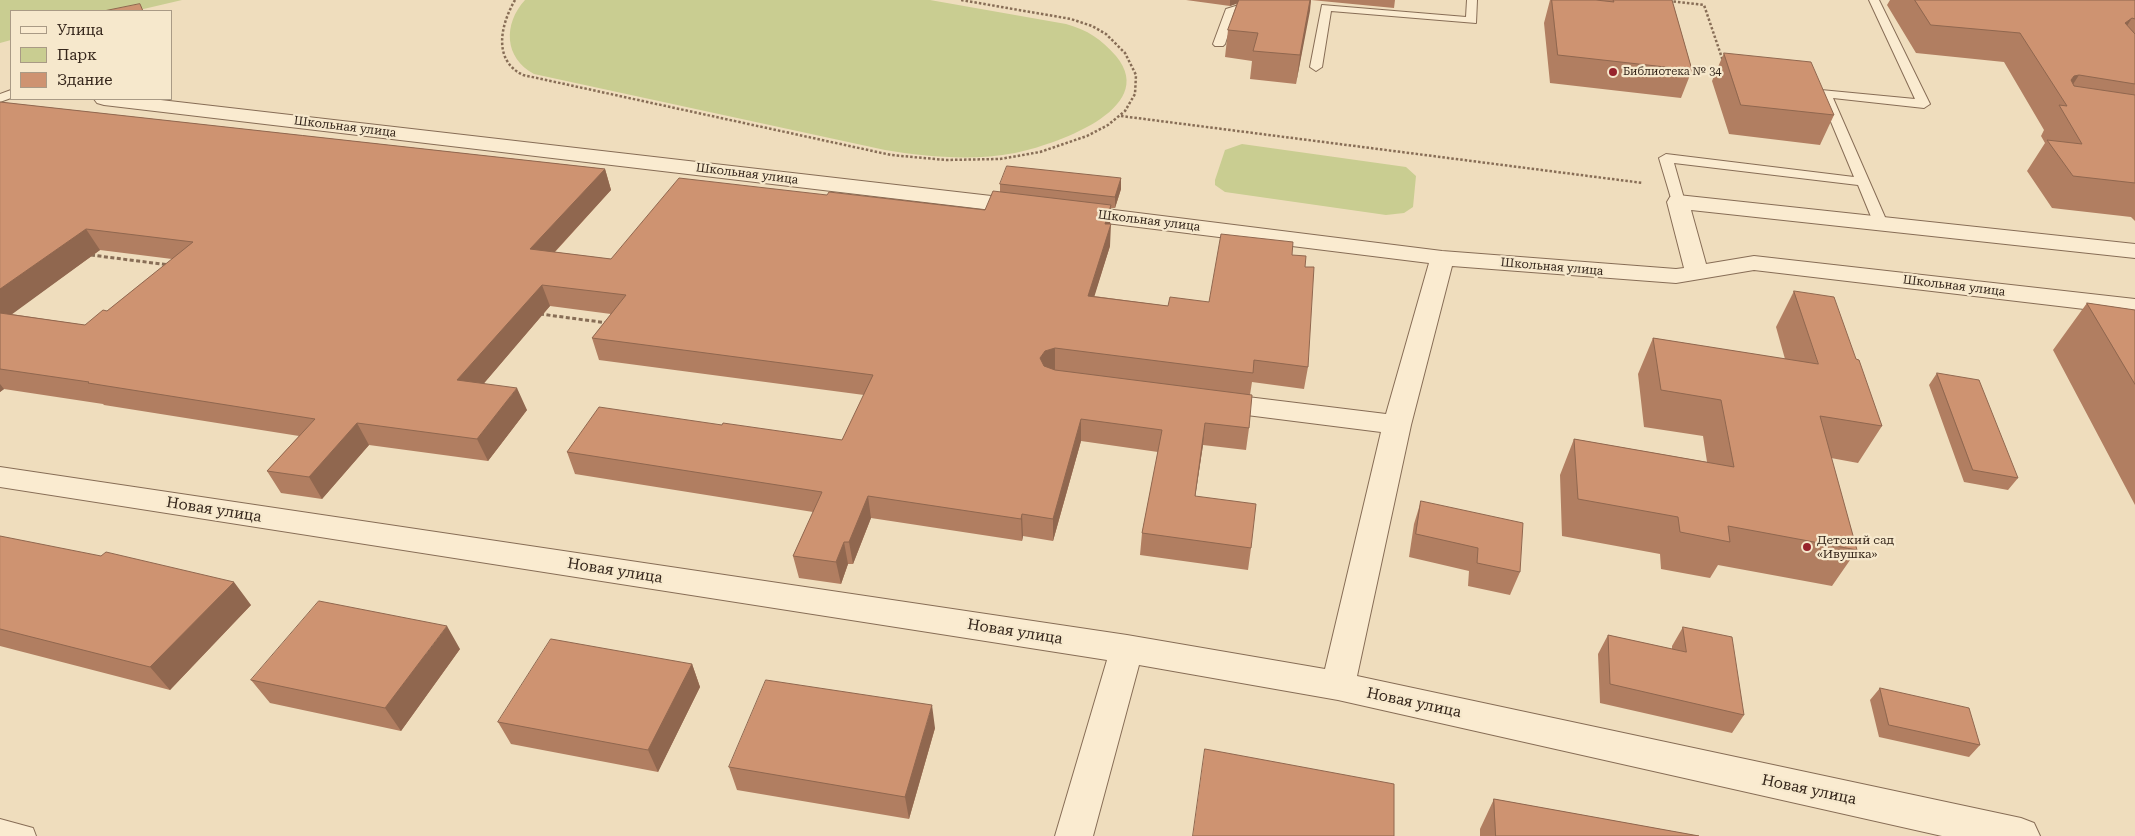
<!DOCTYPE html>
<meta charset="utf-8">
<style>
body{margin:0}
#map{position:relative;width:2135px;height:836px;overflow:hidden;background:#efddbd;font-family:"Roboto Serif",serif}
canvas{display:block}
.legend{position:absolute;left:10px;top:10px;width:162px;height:90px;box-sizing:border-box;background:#f6e8cc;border:1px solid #a99a85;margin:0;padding:6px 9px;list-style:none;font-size:15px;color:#35261b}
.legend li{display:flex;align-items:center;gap:10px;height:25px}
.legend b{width:25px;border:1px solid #a99a85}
</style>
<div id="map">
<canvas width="2135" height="836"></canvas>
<ul class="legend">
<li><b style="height:6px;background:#faebd0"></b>Улица</li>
<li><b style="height:14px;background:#c9cd91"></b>Парк</li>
<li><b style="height:14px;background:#ce9371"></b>Здание</li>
</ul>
</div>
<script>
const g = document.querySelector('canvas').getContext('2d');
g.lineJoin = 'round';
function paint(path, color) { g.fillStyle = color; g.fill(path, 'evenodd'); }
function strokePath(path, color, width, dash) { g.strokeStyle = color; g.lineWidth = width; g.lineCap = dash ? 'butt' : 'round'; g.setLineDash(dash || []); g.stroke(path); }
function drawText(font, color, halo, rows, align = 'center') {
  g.font = font + ' "Roboto Serif",serif'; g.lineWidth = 4.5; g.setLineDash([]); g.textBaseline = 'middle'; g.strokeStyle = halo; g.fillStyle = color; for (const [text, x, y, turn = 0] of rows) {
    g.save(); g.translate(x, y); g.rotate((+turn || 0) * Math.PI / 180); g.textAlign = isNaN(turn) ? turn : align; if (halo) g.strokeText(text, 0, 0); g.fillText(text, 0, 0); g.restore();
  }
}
const green = new Path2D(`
 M 0,0 L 182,0 L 135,11 L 11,11 L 11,40 L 0,43 Z
 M 525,0 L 930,0 L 1066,24 C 1088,30 1101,39 1116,56 C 1161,110 1050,146 1015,153 C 972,161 927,157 885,150 L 534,74 C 504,58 503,24 525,0 Z
 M 1242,144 L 1406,167 L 1416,176 L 1413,207 L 1404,213 L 1386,215 L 1225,192 L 1215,185 L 1215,180 L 1225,150 Z`);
const pathFar1 = new Path2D(`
 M 515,0 C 501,24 492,60 523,75 L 891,155 L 946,160 L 1000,159 L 1040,152 L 1087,136 L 1108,125 L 1125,111 L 1135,94 L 1136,75 L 1125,53 L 1106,34 L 1092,26 L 1071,19 L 961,0
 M 1669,1 L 1704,5 L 1723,61
 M 1121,116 L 1643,183`);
const path = new Path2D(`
 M 91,255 L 169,265
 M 540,314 L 608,323`);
const service = new Path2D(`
 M 1255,0 L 1260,1 L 1261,3 L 1260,5 L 1235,13 L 1225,44 L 1223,46 L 1215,46 L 1213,44 L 1226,9 Z
 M 1467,0 L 1477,0 L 1476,23 L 1331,11 L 1322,67 L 1316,71 L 1310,67 L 1322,5 L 1466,17 Z
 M 1869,0 L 1879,0 L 1930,104 L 1924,108 L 1833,98 L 1888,224 L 1886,227 L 1876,227 L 1874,224 L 1858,185 L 1674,163 L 1685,202 L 1683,205 L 1673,205 L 1659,158 L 1666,154 L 1854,177 L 1819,93 L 1821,90 L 1915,99 Z
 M 11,90 L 11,98 L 0,102 L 0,94 Z
 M 0,819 L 33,828 L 36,836 L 0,836 Z`);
const minor = new Path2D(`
 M 94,99 L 152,99 L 1026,200 L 1034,202 L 1037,207 L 1034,212 L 1026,214 L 104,105 L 97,103 Z
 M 1678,195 L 2135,244 L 2135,258 L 1691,210 L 1706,264 L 1754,256 L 2135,299 L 2135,315 L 1754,270 L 1676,283 L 1452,266 L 1411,425 L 1357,676 L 2021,818 L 2034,823 L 2040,836 L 1942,836 L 1338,700 L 1139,665 L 1093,836 L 1055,836 L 1107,660 L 0,487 L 0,467 L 1127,635 L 1325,669 L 1381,432 L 1215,411 L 1205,408 L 1201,402 L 1205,396 L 1215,393 L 1386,414 L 1429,263 L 1074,219 L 1066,217 L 1063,212 L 1066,207 L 1074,205 L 1442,251 L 1676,269 L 1684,268 L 1667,202 L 1670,197 Z`);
const wall = new Path2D(`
 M 1186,0 L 1395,0 L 1394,8 L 1311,0 L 1296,84 L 1250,79 L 1252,61 L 1225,57 L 1228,30 L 1237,3 L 1230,6 Z
 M 1550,0 L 1672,0 L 1692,70 L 1681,98 L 1550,83 L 1544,23 Z
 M 1890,0 L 2135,0 L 2135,221 L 2131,217 L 2052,208 L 2027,171 L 2045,143 L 2041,136 L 2044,130 L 2004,62 L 1916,53 L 1887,5 Z
 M 1724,53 L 1834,115 L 1820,145 L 1729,134 L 1712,81 Z
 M 0,102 L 605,169 L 611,190 L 555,252 L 611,259 L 827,195 L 985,210 L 1000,192 L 1000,184 L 1121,178 L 1121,189 L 1115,208 L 1110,208 L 1110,246 L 1094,296 L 1168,306 L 1209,302 L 1292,255 L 1305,267 L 1308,367 L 1304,389 L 1252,382 L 1250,395 L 1249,428 L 1246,450 L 1203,445 L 1195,496 L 1251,548 L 1248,570 L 1140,555 L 1142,533 L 1158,452 L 1081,441 L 1053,541 L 1023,536 L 1022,541 L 871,518 L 853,564 L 848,564 L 841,584 L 799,578 L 793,556 L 813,512 L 575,474 L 567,452 L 722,425 L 842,440 L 864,395 L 599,360 L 592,338 L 611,314 L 550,306 L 484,383 L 527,410 L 488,461 L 369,445 L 322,499 L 281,493 L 267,471 L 299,436 L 104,405 L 103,404 L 4,389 L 0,392 ZM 100,250 L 172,259 L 107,311 L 85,325 L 11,314 Z
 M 1794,291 L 1856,359 L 1882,426 L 1858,463 L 1831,458 L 1857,550 L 1832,586 L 1718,565 L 1710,578 L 1661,569 L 1660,554 L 1562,536 L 1560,475 L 1574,439 L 1707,462 L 1703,436 L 1644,427 L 1638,374 L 1653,338 L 1785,359 L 1776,327 Z
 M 2087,303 L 2135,310 L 2135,505 L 2053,350 Z
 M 1937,373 L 2018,478 L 2008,490 L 1964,482 L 1929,385 Z
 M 1421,501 L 1520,572 L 1510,595 L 1468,586 L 1469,571 L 1409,557 L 1414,524 Z
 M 0,536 L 251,605 L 170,690 L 0,646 Z
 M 1683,627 L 1744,715 L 1732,733 L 1600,703 L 1598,654 L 1608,635 L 1672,649 L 1672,646 Z
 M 460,649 L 401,731 L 270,703 L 251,680 Z
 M 692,664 L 700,687 L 658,772 L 511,744 L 498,722 Z
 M 1880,688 L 1980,745 L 1969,757 L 1879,737 L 1870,700 Z
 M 935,728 L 909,819 L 737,790 L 729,767 Z
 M 1494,799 L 1699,836 L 1480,836 L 1480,829 Z`);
const shadedWall = new Path2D(`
 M 1230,0 L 1248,0 L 1230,6 Z
 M 1310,0 L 1311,0 L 1310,11 L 1296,84 L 1300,55 Z
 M 2132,18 L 2114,46 L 2125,23 Z
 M 2079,75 L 2063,100 L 2071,80 L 2074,76 Z
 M 605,169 L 611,190 L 538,270 L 530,249 Z
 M 1121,178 L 1121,189 L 1115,208 L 1115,197 Z
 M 1111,205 L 1110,226 L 1105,224 Z
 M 1111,224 L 1110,246 L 1088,317 L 1088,296 Z
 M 86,229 L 100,250 L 0,323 L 0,289 Z
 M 542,285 L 550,306 L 468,402 L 457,380 Z
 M 1055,348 L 1055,370 L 1045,373 L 1040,358 L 1045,351 Z
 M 0,384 L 4,389 L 0,392 Z
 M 517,388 L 527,410 L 488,461 L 477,439 Z
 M 1081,419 L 1081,441 L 1053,541 L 1053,519 Z
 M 357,423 L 369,445 L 322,499 L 309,477 Z
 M 1205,423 L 1203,445 L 1192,518 L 1195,496 Z
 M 868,496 L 871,518 L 853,564 L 849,542 Z
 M 1022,514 L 1023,536 L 1022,541 L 1021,519 Z
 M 844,542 L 848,564 L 841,584 L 836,562 Z
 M 234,582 L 251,605 L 170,690 L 150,667 Z
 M 447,626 L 460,649 L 401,731 L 385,708 Z
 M 692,664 L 700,687 L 658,772 L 648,750 Z
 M 932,705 L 935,728 L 909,819 L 905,797 Z`);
const building = new Path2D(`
 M 1239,0 L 1310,0 L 1300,55 L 1253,51 L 1258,33 L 1228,30 Z
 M 1552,0 L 1596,0 L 1614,2 L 1613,0 L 1672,0 L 1692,70 L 1558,55 Z
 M 1915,0 L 2135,0 L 2135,19 L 2132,18 L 2125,23 L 2135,34 L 2135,84 L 2079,75 L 2074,76 L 2071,80 L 2074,86 L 2135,95 L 2135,183 L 2073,176 L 2047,140 L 2082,144 L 2059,105 L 2067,106 L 2020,33 L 1931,25 Z
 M 140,4 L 143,11 L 104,11 Z
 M 1724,53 L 1811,62 L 1834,115 L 1741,105 Z
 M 0,102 L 605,169 L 530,249 L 611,259 L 679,178 L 827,195 L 829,192 L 985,210 L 993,191 L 1111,205 L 1105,224 L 1111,224 L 1088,296 L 1168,306 L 1170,297 L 1209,302 L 1221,234 L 1293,242 L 1292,255 L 1306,256 L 1305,267 L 1314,267 L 1308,367 L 1254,360 L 1253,373 L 1055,348 L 1045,351 L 1040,358 L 1044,366 L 1055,370 L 1252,395 L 1249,428 L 1205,423 L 1195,496 L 1256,504 L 1251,548 L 1142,533 L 1162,430 L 1081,419 L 1053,519 L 1022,514 L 1021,519 L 868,496 L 849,542 L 844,542 L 836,562 L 793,556 L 822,492 L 567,452 L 599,407 L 722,425 L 723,423 L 842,440 L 873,375 L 592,338 L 626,295 L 542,285 L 457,380 L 517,388 L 477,439 L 357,423 L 309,477 L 267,471 L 315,419 L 88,383 L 89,382 L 0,369 L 0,313 L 85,325 L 103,310 L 107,311 L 193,242 L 86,229 L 0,289 Z
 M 1007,166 L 1121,178 L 1115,197 L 1000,184 Z
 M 1794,291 L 1834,297 L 1856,359 L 1859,360 L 1882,426 L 1820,416 L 1857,550 L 1728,526 L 1730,542 L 1680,532 L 1678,517 L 1578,499 L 1574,439 L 1734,467 L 1721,400 L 1661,390 L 1653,338 L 1818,364 Z
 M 2087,303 L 2135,310 L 2135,384 Z
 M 1937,373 L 1979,380 L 2018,478 L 1973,470 Z
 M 1421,501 L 1523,523 L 1520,572 L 1477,563 L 1478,548 L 1416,534 Z
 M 0,536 L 101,556 L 106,552 L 234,582 L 150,667 L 0,629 Z
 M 319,601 L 447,626 L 385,708 L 251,680 Z
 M 1683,627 L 1732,637 L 1744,715 L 1610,684 L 1608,635 L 1686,652 Z
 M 551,639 L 692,664 L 648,750 L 498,722 Z
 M 766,680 L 932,705 L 905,797 L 729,767 Z
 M 1880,688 L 1969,708 L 1980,745 L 1889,725 Z
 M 1205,749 L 1394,784 L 1394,836 L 1193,836 Z
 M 1494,799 L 1699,836 L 1496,836 Z`);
const markers = [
 [1613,72,5,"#97242c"],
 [1807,547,5,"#97242c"]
];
const farPoinames = [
 ["Библиотека № 34",1623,72]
];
const streetNames = [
 ["Школьная улица",345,127,7],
 ["Школьная улица",747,174,7],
 ["Школьная улица",1149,221,7],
 ["Школьная улица",1552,267,5],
 ["Школьная улица",1954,286,7]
];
const poiNames = [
 ["Детский сад",1817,540],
 ["«Ивушка»",1817,554]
];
const nearStreetnames = [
 ["Новая улица",214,510,9],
 ["Новая улица",615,571,9],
 ["Новая улица",1015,632,9],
 ["Новая улица",1414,703,12],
 ["Новая улица",1809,790,12]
];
paint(green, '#c9cd91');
strokePath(service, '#876d56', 2);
strokePath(minor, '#876d56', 2);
strokePath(pathFar1, '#876d56', 2.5, [2.5, 2]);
strokePath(path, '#876d56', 3, [4, 2.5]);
paint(service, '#faebd0');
paint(minor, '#faebd0');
paint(wall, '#b17e61');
paint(shadedWall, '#90674f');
paint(building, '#ce9371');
strokePath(building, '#90674f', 1);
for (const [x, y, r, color] of markers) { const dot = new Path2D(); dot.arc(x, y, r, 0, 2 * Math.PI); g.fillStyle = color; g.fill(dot); strokePath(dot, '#f6e8cc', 2); }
drawText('11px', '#35261b', '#f6e8cc', farPoinames, 'left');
drawText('12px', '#35261b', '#f6e8cc', streetNames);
drawText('12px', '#35261b', '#f6e8cc', poiNames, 'left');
drawText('15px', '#35261b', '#f6e8cc', nearStreetnames);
</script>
